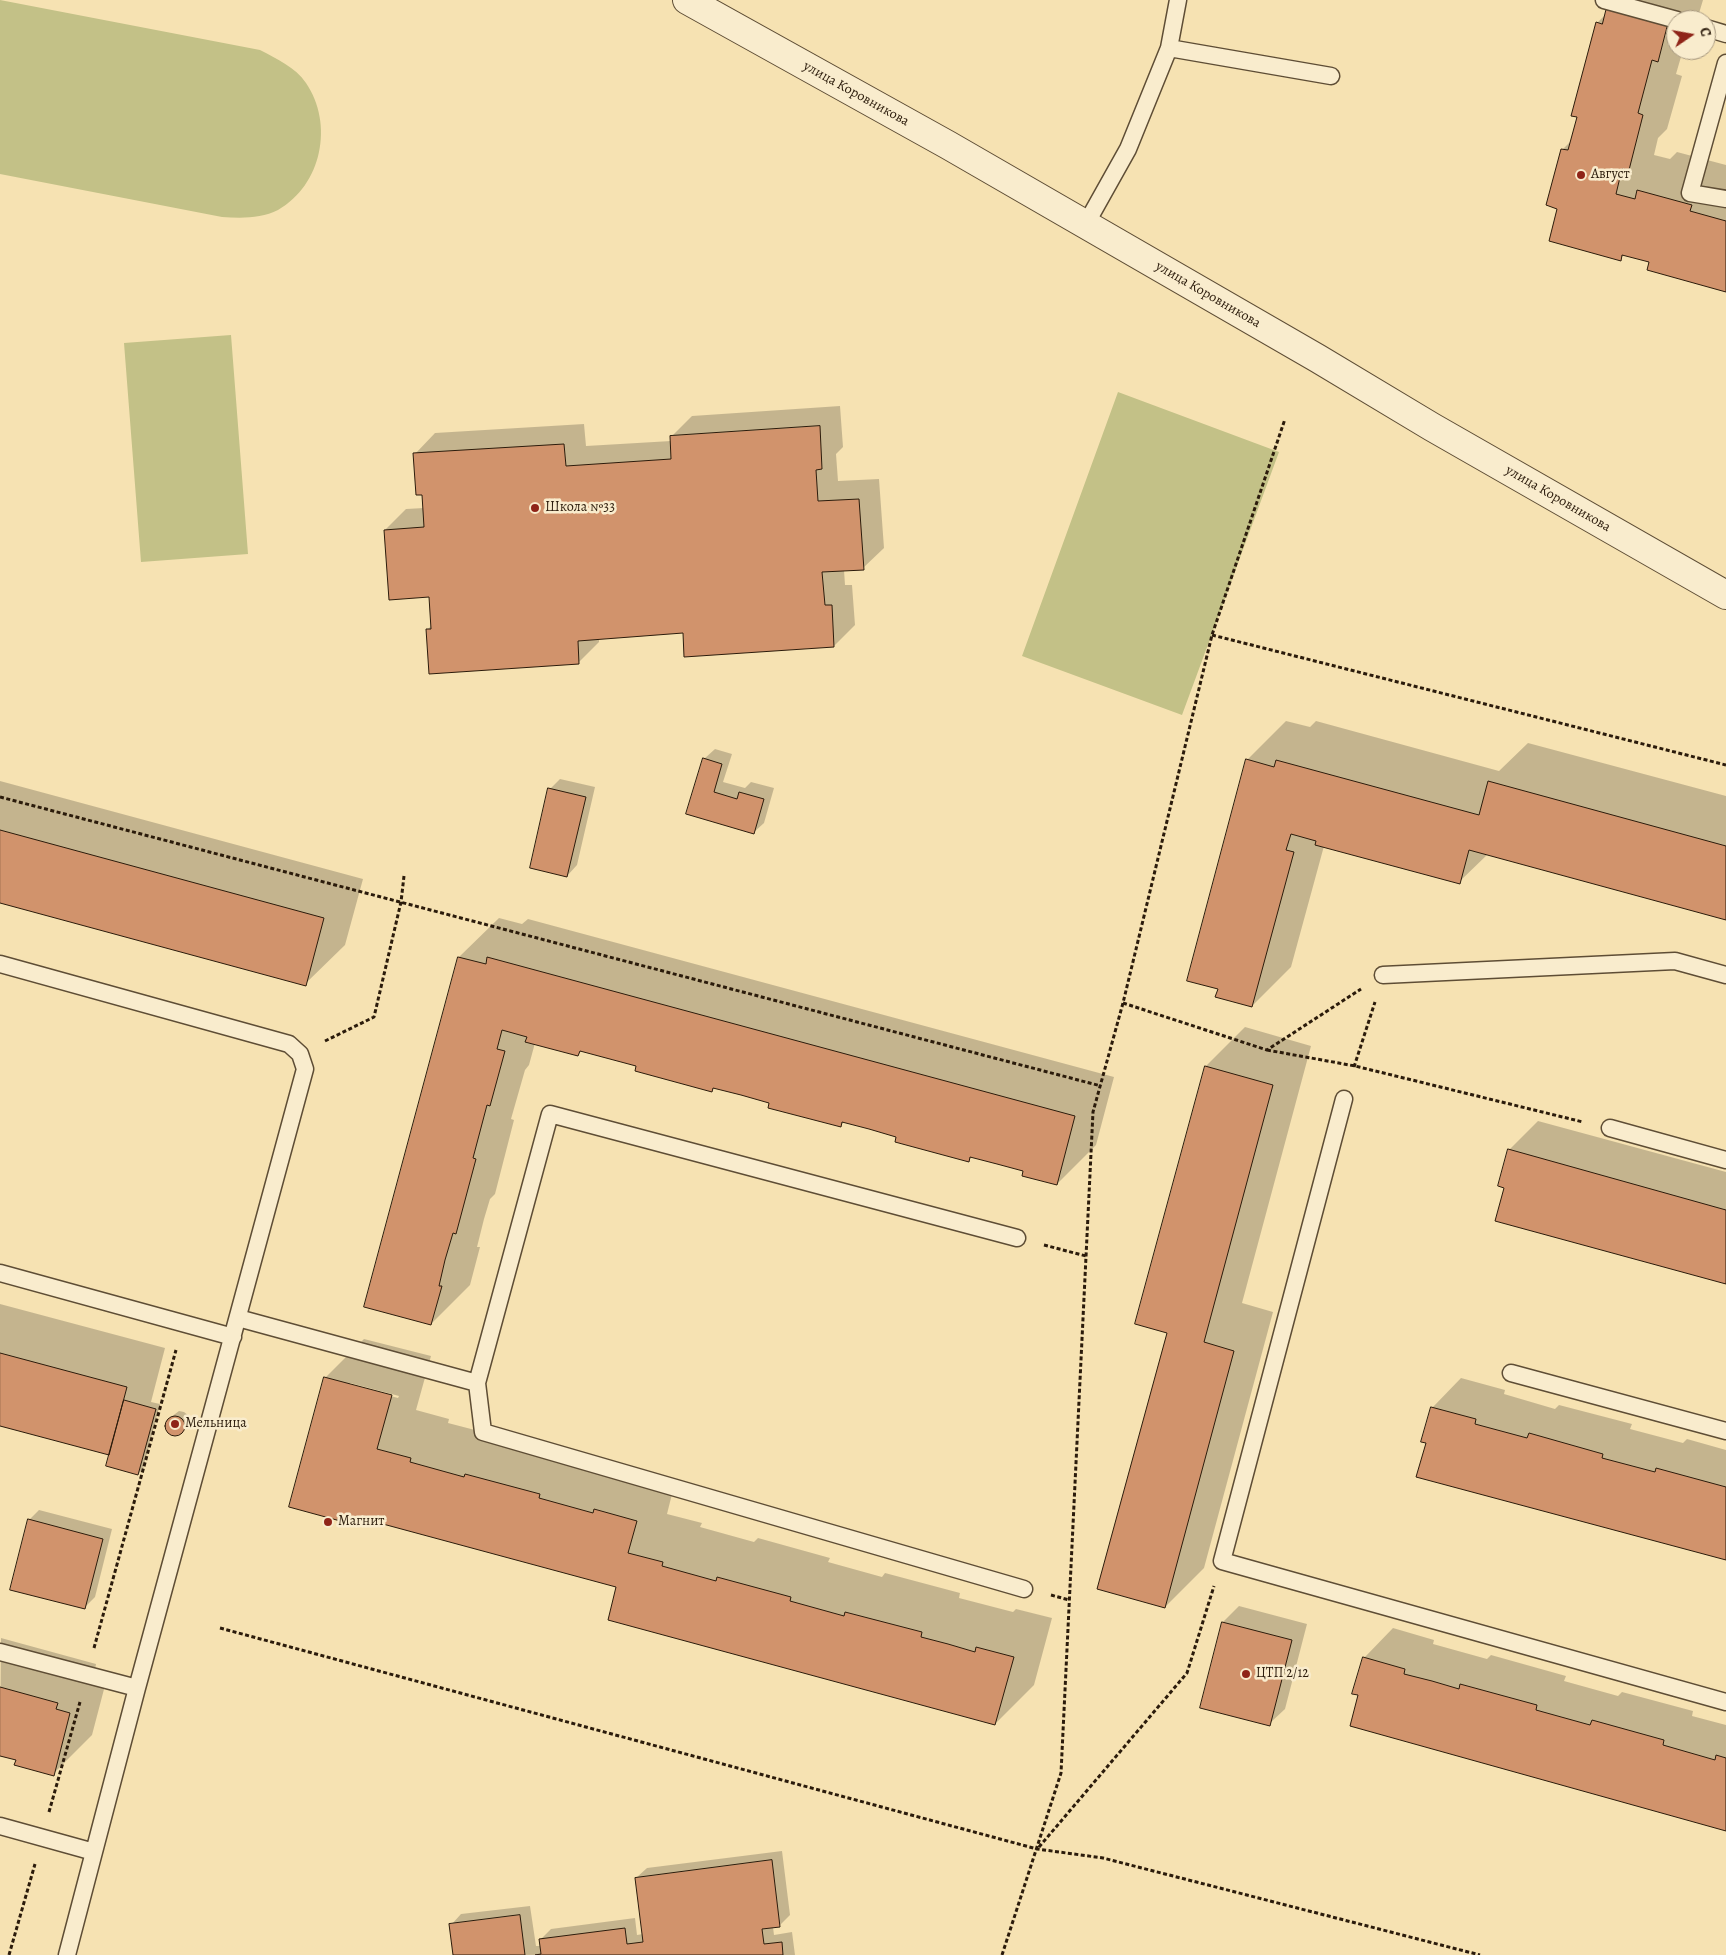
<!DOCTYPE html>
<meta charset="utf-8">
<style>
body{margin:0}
#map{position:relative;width:1726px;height:1955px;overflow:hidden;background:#f6e2b2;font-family:Alegreya,serif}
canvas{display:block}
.north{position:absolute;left:1666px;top:10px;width:50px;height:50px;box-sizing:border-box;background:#f9eccd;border:1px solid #a7987f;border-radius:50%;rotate:78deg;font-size:14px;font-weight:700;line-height:20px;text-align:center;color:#2b1b0b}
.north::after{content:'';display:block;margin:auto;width:18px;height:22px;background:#8f2418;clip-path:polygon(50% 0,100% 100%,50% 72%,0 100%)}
</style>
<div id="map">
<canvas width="1726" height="1955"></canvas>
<div class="north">С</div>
</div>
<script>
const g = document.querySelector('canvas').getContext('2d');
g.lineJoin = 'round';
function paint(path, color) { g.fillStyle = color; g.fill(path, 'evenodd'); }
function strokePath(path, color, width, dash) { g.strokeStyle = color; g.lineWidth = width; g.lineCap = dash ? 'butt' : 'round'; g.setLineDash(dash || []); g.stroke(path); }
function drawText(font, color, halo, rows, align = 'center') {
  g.font = font + ' Alegreya,serif'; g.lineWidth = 5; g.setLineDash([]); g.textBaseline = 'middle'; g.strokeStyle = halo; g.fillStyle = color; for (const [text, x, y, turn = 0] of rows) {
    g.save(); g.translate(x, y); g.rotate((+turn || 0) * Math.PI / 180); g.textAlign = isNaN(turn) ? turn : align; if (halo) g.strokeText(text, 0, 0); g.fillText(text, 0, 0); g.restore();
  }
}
const green = new Path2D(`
 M 0,0 L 260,50 C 277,59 295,67 306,83 C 334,124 322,185 278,210 C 261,219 240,218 222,217 L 0,174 Z
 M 231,335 L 248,554 L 141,562 L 124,343 Z
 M 1118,392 L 1279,452 L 1182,715 L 1022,656 Z`);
const shadow = new Path2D(`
 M 1615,0 L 1703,0 L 1697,20 L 1676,20 L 1676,50 L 1683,50 L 1676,74 L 1682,76 L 1667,129 L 1658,138 L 1654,155 L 1670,159 L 1677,152 L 1726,165 L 1726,290 L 1651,261 L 1625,254 L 1620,259 L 1559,208 L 1562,150 L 1572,140 L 1597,23 L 1606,14 Z
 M 840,406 L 843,447 L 836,454 L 838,481 L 879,479 L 884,548 L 863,568 L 844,570 L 845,585 L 852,585 L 855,625 L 834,646 L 684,632 L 599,638 L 599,642 L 578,663 L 427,630 L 432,625 L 430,596 L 385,530 L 406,509 L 424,508 L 423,494 L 415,454 L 435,433 L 584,424 L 586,446 L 671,441 L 671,437 L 692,416 Z
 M 1286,721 L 1310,727 L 1316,721 L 1499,771 L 1528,743 L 1726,796 L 1726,919 L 1488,854 L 1459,882 L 1324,846 L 1291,967 L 1252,1006 L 1219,989 L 1247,760 Z
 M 715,749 L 732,754 L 723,782 L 745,788 L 751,782 L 774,788 L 764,823 L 753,833 L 688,814 L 704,759 Z
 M 560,779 L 595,787 L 577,865 L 567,876 L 550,789 Z
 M 0,781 L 363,879 L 345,945 L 305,984 L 0,902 Z
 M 499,918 L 522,924 L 528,919 L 1114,1077 L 1096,1145 L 1057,1184 L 1025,1171 L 973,1156 L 969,1160 L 897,1136 L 845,1121 L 841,1125 L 771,1102 L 715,1087 L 711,1091 L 637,1065 L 582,1050 L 578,1055 L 535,1043 L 529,1065 L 525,1070 L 511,1119 L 514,1120 L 495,1194 L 490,1199 L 484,1219 L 477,1247 L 480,1247 L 470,1285 L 431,1324 L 365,1306 L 459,957 Z
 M 1245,1027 L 1311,1046 L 1242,1303 L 1273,1312 L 1204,1568 L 1165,1607 L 1169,1333 L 1206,1066 Z
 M 1538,1121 L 1726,1172 L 1726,1283 L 1505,1187 L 1509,1150 Z
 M 0,1304 L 165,1348 L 151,1402 L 160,1404 L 143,1469 L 138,1474 L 111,1451 L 108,1454 L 0,1425 Z
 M 364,1339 L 431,1356 L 416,1410 L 449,1419 L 448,1423 L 675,1482 L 667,1514 L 702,1523 L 700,1527 L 754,1542 L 758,1538 L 830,1558 L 828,1562 L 882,1577 L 885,1573 L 960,1593 L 959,1598 L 1013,1612 L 1016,1609 L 1052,1618 L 1034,1685 L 995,1724 L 618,1587 L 362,1517 L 355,1524 L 325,1378 ZM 350,1383 L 399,1396 L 398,1398 L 350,1385 Z
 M 1461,1378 L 1505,1390 L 1504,1394 L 1555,1409 L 1559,1405 L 1632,1424 L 1630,1429 L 1683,1443 L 1687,1439 L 1726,1450 L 1726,1559 L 1427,1442 L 1432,1408 Z
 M 179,1411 L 184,1412 L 189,1416 L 189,1422 L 180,1433 L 174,1435 L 168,1432 L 165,1426 L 167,1420 Z
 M 39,1510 L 112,1529 L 95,1597 L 84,1608 L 29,1520 Z
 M 1239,1606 L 1307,1624 L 1285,1709 L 1269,1724 L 1201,1707 L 1223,1622 Z
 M 1393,1628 L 1434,1640 L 1433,1644 L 1487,1659 L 1491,1655 L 1566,1676 L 1564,1681 L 1618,1696 L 1622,1692 L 1693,1711 L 1692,1716 L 1726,1725 L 1726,1830 L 1359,1694 L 1364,1658 Z
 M 1,1638 L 96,1664 L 95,1670 L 108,1674 L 92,1735 L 53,1774 L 17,1759 L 0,1754 Z
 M 782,1851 L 790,1915 L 779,1926 L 773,1927 L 774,1935 L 792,1932 L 795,1955 L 454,1955 L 451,1925 L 461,1914 L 530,1906 L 536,1946 L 541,1946 L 541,1939 L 551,1929 L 635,1918 L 637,1935 L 643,1934 L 636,1878 L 647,1868 Z`);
const building = new Path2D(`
 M 1607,7 L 1668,23 L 1658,62 L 1652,60 L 1638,113 L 1643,115 L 1629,170 L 1622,169 L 1616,194 L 1635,199 L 1637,190 L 1692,205 L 1690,211 L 1726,221 L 1726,292 L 1647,270 L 1649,262 L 1622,255 L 1621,261 L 1549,241 L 1557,209 L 1546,205 L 1561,149 L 1568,150 L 1577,117 L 1571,116 L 1596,22 L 1602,24 Z
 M 820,426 L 822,469 L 816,470 L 818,501 L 859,499 L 864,570 L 822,572 L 825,605 L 832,605 L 834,647 L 684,657 L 683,633 L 578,641 L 579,664 L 429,674 L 426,629 L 431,629 L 429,597 L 389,600 L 384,530 L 424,527 L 422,495 L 416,495 L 413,453 L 564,444 L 566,466 L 671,459 L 670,436 Z
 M 703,758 L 722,764 L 714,792 L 737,799 L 739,792 L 764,799 L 754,834 L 686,814 Z
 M 1246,759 L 1274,767 L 1276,760 L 1479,815 L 1488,781 L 1726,846 L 1726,920 L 1469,850 L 1460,884 L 1315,845 L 1316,841 L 1291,834 L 1286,850 L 1294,852 L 1252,1007 L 1215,997 L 1218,989 L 1187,981 Z
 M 548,788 L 586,797 L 567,877 L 530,868 Z
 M 0,830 L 324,918 L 306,986 L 0,903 Z
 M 458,957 L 486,964 L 487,957 L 1075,1116 L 1057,1185 L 1022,1176 L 1023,1171 L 997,1164 L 970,1157 L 969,1162 L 895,1142 L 896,1137 L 869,1129 L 842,1122 L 841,1127 L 768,1108 L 769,1103 L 741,1095 L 713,1088 L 712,1092 L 635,1071 L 636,1066 L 580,1051 L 578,1056 L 525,1042 L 527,1037 L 502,1030 L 497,1049 L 505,1051 L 490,1106 L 487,1105 L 473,1158 L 476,1159 L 456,1234 L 453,1233 L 445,1260 L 439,1286 L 442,1286 L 431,1325 L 364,1307 Z
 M 1205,1066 L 1273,1085 L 1204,1342 L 1234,1351 L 1165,1608 L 1097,1589 L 1167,1333 L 1135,1324 Z
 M 1508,1149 L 1726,1210 L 1726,1284 L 1495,1221 L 1504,1188 L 1498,1186 Z
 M 0,1353 L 127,1387 L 109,1455 L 0,1426 Z
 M 324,1377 L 392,1395 L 377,1449 L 411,1458 L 410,1462 L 464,1477 L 465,1474 L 540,1494 L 539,1498 L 593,1513 L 594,1509 L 637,1521 L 628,1553 L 663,1562 L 662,1566 L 716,1581 L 717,1577 L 791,1597 L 790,1601 L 844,1616 L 845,1612 L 922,1632 L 921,1637 L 948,1644 L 975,1652 L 976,1647 L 1014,1657 L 995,1725 L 608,1620 L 616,1587 L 357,1517 L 355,1525 L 289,1507 Z
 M 124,1400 L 156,1409 L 138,1475 L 106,1466 Z
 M 1431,1407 L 1476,1419 L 1475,1424 L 1527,1438 L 1529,1433 L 1603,1454 L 1602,1458 L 1655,1472 L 1656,1468 L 1726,1487 L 1726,1560 L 1416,1477 L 1426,1443 L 1421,1442 Z
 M165 1426a10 10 0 1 1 20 0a10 10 0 1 1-20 0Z
 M 28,1519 L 103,1539 L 85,1609 L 10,1590 Z
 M 1222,1622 L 1292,1640 L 1270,1726 L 1200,1708 Z
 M 1363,1657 L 1405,1669 L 1404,1674 L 1432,1681 L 1459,1689 L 1460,1684 L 1537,1705 L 1536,1710 L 1590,1725 L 1592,1720 L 1664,1740 L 1663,1745 L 1715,1760 L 1716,1755 L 1726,1758 L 1726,1831 L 1350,1726 L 1358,1695 L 1352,1694 Z
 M 0,1687 L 58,1703 L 56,1709 L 70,1713 L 54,1776 L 14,1765 L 16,1760 L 0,1756 Z
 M 772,1860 L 780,1927 L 762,1929 L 764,1944 L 782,1942 L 783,1955 L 535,1955 L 541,1954 L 539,1939 L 625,1928 L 627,1944 L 643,1942 L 635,1878 Z
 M 520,1915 L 525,1955 L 453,1955 L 449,1924 Z`);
const path = new Path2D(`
 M 1212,635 L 1726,765
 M 0,797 L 1101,1086
 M 1123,1003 L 1267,1050 L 1361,989
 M 325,1041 L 374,1017 L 401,902 L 404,876
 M 1267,1050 L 1355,1066 L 1583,1122
 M 1354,1067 L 1375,1002
 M 1044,1245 L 1086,1256
 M 1051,1595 L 1069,1600
 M 220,1628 L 1037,1849 L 1103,1858 L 1480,1955
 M 94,1648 L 176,1350
 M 49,1812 L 80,1702
 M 1039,1847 L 1187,1673 L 1214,1586
 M 9,1955 L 35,1864
 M 1002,1955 L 1061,1773 L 1093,1112 L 1123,1003 L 1212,635 L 1285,419`);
const service = new Path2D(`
 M 1604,0 L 1677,20
 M 1706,28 L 1726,34
 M 1169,48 L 1331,76
 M 1726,63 L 1690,193 L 1726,199
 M 1086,224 L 1128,149 L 1169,48 L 1178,0
 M 0,964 L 289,1044 L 300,1054 L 305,1069 L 137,1688 L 67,1955
 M 1383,975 L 1675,961 L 1726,975
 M 1344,1099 L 1222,1561 L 1726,1702
 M 1610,1128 L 1726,1160
 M 0,1273 L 233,1337
 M 238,1318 L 477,1383 L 550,1114 L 1017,1238
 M 1511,1373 L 1726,1431
 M 477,1383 L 483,1432 L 1024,1589
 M 0,1652 L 137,1688
 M 0,1826 L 94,1852`);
const tertiary = new Path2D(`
 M 687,0 L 948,145 L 1317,358 L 1432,427 L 1726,595`);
const markers = [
 [1581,175,5,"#8f2418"],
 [535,508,5,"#8f2418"],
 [175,1424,5,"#8f2418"],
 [328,1522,5,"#8f2418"],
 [1246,1674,5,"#8f2418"]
];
const streetNames = [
 ["улица Коровникова",856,94,29],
 ["улица Коровникова",1208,295,30],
 ["улица Коровникова",1558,499,30]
];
const poiNames = [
 ["Август",1591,175],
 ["Школа №33",545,508],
 ["Мельница",185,1424],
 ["Магнит",338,1522],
 ["ЦТП 2/12",1256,1674]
];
paint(green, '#c3c187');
paint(shadow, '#0003');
paint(building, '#d1936c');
strokePath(building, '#2b1b0b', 1);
strokePath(service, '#5e4d35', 19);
strokePath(tertiary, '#5e4d35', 30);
strokePath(path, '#2b1b0b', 3, [4, 2.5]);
strokePath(service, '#f9eccd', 16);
strokePath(tertiary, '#f9eccd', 28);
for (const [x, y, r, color] of markers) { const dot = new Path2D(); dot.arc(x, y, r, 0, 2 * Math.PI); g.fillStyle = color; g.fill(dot); strokePath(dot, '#f9eccd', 2); }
drawText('14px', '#2b1b0b', '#f9eccd', streetNames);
drawText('14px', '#2b1b0b', '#f9eccd', poiNames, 'left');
</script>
